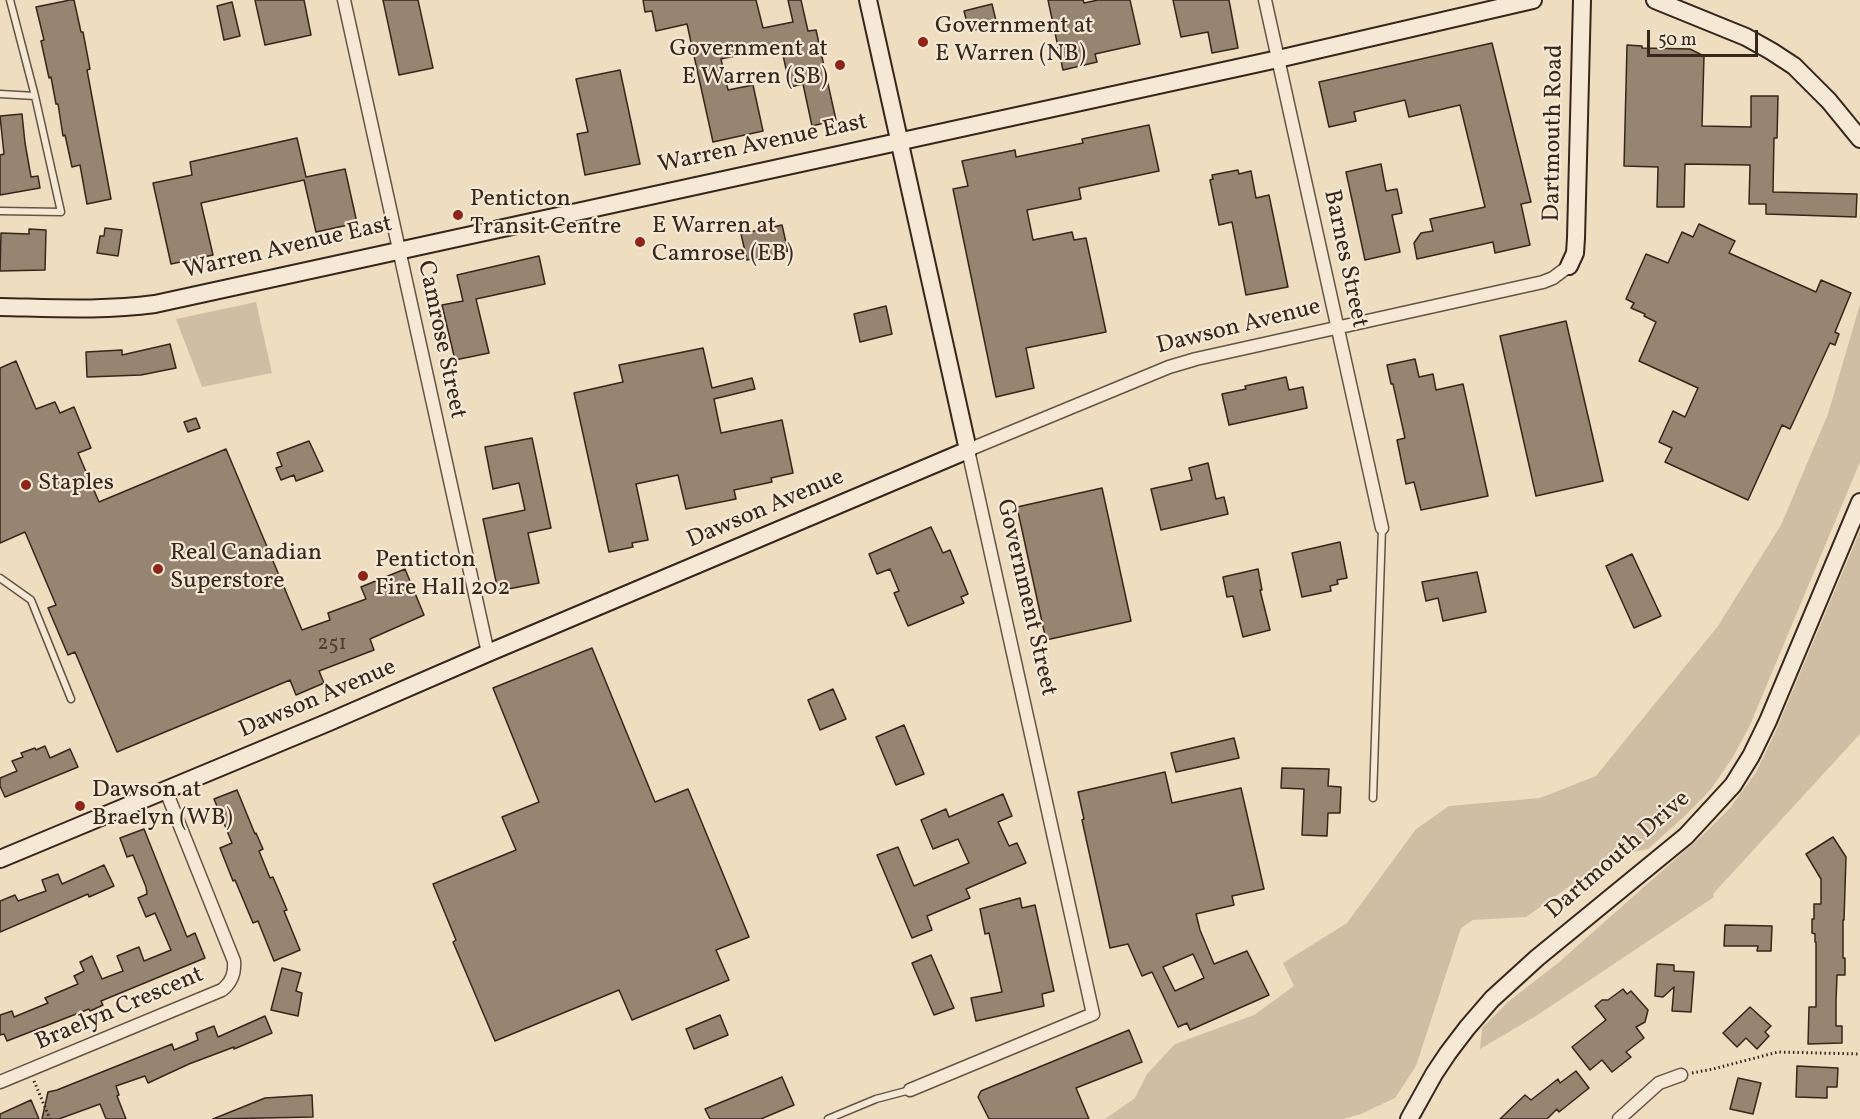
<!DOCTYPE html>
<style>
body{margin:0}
#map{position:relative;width:1860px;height:1119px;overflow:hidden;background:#efddc0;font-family:Vollkorn,serif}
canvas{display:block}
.scale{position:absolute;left:1647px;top:30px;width:111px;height:27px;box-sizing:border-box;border:3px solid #36261b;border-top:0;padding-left:8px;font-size:18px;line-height:21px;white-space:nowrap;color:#36261b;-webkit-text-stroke:4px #f5e9d6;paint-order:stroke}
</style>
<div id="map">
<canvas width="1860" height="1119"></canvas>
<div class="scale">50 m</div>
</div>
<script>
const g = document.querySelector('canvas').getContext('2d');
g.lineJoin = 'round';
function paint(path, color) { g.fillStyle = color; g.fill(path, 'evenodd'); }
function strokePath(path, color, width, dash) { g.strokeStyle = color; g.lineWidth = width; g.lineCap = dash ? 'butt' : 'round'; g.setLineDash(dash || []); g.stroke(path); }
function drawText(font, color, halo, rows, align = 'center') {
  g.font = font + ' Vollkorn,serif'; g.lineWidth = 4.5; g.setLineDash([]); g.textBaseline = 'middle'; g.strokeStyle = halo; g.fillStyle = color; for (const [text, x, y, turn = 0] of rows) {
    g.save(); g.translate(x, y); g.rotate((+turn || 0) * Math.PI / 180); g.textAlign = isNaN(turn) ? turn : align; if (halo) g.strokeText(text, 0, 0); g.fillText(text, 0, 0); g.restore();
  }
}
const green = new Path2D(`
 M 256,302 L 272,373 L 202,387 L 176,319 Z
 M 1860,304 L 1860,462 L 1750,725 L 1733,757 L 1711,789 L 1687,814 L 1648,849 L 1611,857 L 1526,917 L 1473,920 L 1461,928 L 1416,1066 L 1395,1098 L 1361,1114 L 1343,1119 L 1105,1119 L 1135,1098 L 1147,1074 L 1175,1044 L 1254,1015 L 1294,986 L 1283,963 L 1347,923 L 1416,829 L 1449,806 L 1540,798 L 1596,776 L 1718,626 L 1781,525 L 1828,414 Z
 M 1860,531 L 1860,734 L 1713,894 L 1714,897 L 1536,1016 L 1480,1049 L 1482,1028 L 1509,1001 L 1558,963 L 1705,833 L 1730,808 L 1756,772 L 1774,735 Z`);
const building = new Path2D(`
 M 70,0 L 74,0 L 81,32 L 83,32 L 90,69 L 87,70 L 111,199 L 87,204 L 80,165 L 72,167 L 65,135 L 63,136 L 58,104 L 56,104 L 51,77 L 49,78 L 41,41 L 44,40 L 36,7 Z
 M 255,0 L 304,0 L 311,35 L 265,45 Z
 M 383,0 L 418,0 L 433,68 L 399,75 Z
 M 643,0 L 756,0 L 763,28 L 793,22 L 788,0 L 801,0 L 808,31 L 816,30 L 836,120 L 812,126 L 803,84 L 790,87 L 781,46 L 721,59 L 728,90 L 753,85 L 763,131 L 713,142 L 687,24 L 656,31 L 652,11 L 645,12 Z
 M 1048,0 L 1083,0 L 1084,3 L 1098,0 L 1130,0 L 1140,44 L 1095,54 L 1097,62 L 1063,70 Z
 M 1173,0 L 1229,0 L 1238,48 L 1212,53 L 1208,32 L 1181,37 Z
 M 232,2 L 240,36 L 224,40 L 217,6 Z
 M 992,4 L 997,25 L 969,31 L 964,11 Z
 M 1492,43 L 1531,202 L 1521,204 L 1530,245 L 1495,253 L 1493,242 L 1417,259 L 1414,243 L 1421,233 L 1433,231 L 1430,219 L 1485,207 L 1460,105 L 1409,117 L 1405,100 L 1354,112 L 1356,121 L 1329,127 L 1319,82 Z
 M 1627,45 L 1642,46 L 1642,48 L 1690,49 L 1704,56 L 1702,126 L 1751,127 L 1751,96 L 1778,96 L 1777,138 L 1774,138 L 1773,192 L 1857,194 L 1856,217 L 1766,214 L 1766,204 L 1749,204 L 1750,165 L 1685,164 L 1684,207 L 1657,207 L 1658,167 L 1624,166 Z
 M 620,70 L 640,164 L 585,175 L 577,134 L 588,132 L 576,79 Z
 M 22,114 L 25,143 L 31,177 L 38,176 L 40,188 L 0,195 L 0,155 L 4,154 L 0,116 Z
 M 1149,125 L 1159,171 L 1079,188 L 1081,199 L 1027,210 L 1033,240 L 1072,232 L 1074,240 L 1086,238 L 1106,332 L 1026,348 L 1034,388 L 996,397 L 953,189 L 968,186 L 962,161 L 1015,150 L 1016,157 L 1083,143 L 1082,139 Z
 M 297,138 L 306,177 L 345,169 L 357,223 L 316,232 L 304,180 L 201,203 L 213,255 L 171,264 L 153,183 L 192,175 L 190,162 Z
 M 1381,164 L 1386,191 L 1397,189 L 1402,213 L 1392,215 L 1400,252 L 1365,260 L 1346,172 Z
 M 1238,170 L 1239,174 L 1251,171 L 1256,198 L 1269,195 L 1288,287 L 1246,295 L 1232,222 L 1219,225 L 1210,180 L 1213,179 L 1212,175 Z
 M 1699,224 L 1735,241 L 1729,253 L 1816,292 L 1821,280 L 1851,293 L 1835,332 L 1839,334 L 1835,345 L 1830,343 L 1790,429 L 1782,425 L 1748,500 L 1665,462 L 1672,448 L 1659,442 L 1673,411 L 1685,417 L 1698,388 L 1639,361 L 1656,322 L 1644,316 L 1645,314 L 1631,308 L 1634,303 L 1626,299 L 1646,254 L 1668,263 L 1682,232 L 1693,237 Z
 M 782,225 L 788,251 L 747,260 L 741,234 Z
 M 105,228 L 122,230 L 118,256 L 97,253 L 100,236 L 104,236 Z
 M 29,229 L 46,230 L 45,270 L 0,271 L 1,233 L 29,234 Z
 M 539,256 L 545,284 L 476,299 L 489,353 L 455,360 L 442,305 L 463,301 L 457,275 Z
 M 886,306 L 892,334 L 860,342 L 854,314 Z
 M 1566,321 L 1603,481 L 1536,496 L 1500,336 Z
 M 170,344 L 176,368 L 141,375 L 87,377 L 86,352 L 122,350 L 122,355 Z
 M 703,348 L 712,388 L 752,378 L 755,389 L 714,399 L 721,433 L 782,420 L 793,473 L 771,478 L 772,482 L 734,490 L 736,499 L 686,509 L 678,475 L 636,484 L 648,540 L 632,543 L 633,547 L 609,552 L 574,393 L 623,382 L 619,365 Z
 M 1415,359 L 1419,377 L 1433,374 L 1436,390 L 1463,384 L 1488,496 L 1421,510 L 1414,482 L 1406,484 L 1397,440 L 1405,438 L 1393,384 L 1391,384 L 1387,365 Z
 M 16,361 L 36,409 L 55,402 L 60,413 L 74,407 L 91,448 L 78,453 L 99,502 L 226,449 L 302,630 L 330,620 L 328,613 L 366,599 L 361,587 L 405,569 L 424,615 L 370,639 L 374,650 L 319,671 L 324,683 L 296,695 L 290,680 L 117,752 L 75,652 L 68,655 L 48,608 L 56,605 L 25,532 L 0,543 L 0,368 Z
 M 1286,377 L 1289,390 L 1303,387 L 1307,408 L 1229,425 L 1222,394 L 1246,389 L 1245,386 Z
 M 196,418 L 200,428 L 188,432 L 184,422 Z
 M 532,438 L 551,528 L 528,533 L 539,583 L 498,591 L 483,519 L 525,510 L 519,483 L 493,489 L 485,447 Z
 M 309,441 L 323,471 L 296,481 L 294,475 L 281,480 L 276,468 L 282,466 L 277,453 Z
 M 1208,463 L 1216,499 L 1224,497 L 1228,514 L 1161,530 L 1151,489 L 1192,480 L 1189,468 Z
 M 1102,488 L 1131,621 L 1046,640 L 1017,507 Z
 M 931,527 L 943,553 L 950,550 L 968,594 L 961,597 L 964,603 L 908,626 L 894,593 L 899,591 L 890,569 L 877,574 L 869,554 Z
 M 1340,542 L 1347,578 L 1337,580 L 1338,584 L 1330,586 L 1331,591 L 1302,597 L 1292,553 Z
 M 1632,554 L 1661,616 L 1634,628 L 1606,566 Z
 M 1258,569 L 1262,590 L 1260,590 L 1270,630 L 1243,637 L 1233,596 L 1227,597 L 1223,577 Z
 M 1477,572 L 1486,612 L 1443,621 L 1438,598 L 1426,601 L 1422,582 Z
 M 592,648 L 655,802 L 688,789 L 749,937 L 716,950 L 729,980 L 632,1020 L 619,990 L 495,1041 L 453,942 L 456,940 L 433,884 L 516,850 L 502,817 L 539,802 L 493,688 Z
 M 833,689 L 846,719 L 820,730 L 808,700 Z
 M 904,725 L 924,774 L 896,785 L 876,737 Z
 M 1234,738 L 1239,758 L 1176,772 L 1171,753 Z
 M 45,746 L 50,758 L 70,749 L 78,767 L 5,797 L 0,786 L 0,778 L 17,771 L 12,761 L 23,757 L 21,753 L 35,748 L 36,750 Z
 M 1282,768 L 1329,769 L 1328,786 L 1341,787 L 1340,813 L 1328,813 L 1327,836 L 1302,835 L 1304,789 L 1281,788 Z
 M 1165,772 L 1172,803 L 1241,788 L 1264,889 L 1232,896 L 1234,905 L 1196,914 L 1200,930 L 1214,964 L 1247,951 L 1269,995 L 1190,1030 L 1187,1023 L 1178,1027 L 1152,972 L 1142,976 L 1128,944 L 1110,948 L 1082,820 L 1084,819 L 1078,792 ZM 1193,954 L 1204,978 L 1175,991 L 1163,967 Z
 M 237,790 L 255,834 L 256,833 L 263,849 L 259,851 L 270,878 L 273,877 L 287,910 L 284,911 L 300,950 L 274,961 L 258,921 L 253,923 L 235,880 L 233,881 L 220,848 L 232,843 L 214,799 Z
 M 1003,794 L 1012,816 L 998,822 L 1009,846 L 1017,843 L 1026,863 L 966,889 L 970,898 L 927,916 L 932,930 L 912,938 L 877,855 L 898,847 L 914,886 L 969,863 L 958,839 L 933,849 L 921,820 L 946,809 L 949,817 Z
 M 144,829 L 187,937 L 195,933 L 205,958 L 101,1001 L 103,1005 L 90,1011 L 89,1009 L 7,1041 L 4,1034 L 0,1035 L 0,1015 L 12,1011 L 14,1017 L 48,1003 L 45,998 L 78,984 L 74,976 L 84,971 L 80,962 L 92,956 L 102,979 L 123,971 L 117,956 L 139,947 L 144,961 L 171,950 L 155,913 L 146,917 L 138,898 L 147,894 L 146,887 L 133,855 L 127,857 L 120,838 Z
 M 1833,837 L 1846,857 L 1844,920 L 1843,920 L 1843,958 L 1845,958 L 1845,975 L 1837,975 L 1836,1002 L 1836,1026 L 1842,1026 L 1842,1043 L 1808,1044 L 1809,1007 L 1816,1007 L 1816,942 L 1815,942 L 1815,934 L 1812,933 L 1812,919 L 1814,919 L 1814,904 L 1821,904 L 1821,879 L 1806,854 Z
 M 104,865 L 114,886 L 89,897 L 88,894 L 0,932 L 0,901 L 15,895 L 18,901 L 46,891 L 42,880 L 58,874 L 62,884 Z
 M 1020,898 L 1022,908 L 1035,905 L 1054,991 L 1042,994 L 1044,1006 L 976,1021 L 971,998 L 1002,992 L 989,933 L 985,934 L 980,909 Z
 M 1725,925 L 1772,926 L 1771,951 L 1757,951 L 1758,946 L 1724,946 Z
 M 931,955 L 954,1008 L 934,1015 L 912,963 Z
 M 1657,964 L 1674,965 L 1674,971 L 1694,972 L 1691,1012 L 1672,1011 L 1674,987 L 1663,997 L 1655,996 Z
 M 282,968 L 301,973 L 296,991 L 302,993 L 298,1016 L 271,1010 Z
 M 1623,989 L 1627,994 L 1631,991 L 1648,1010 L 1645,1022 L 1636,1027 L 1644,1038 L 1626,1052 L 1631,1057 L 1612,1072 L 1602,1060 L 1590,1070 L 1572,1047 L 1606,1020 L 1595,1006 L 1602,1000 L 1608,1000 Z
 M 1750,1007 L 1771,1026 L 1765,1032 L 1769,1036 L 1757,1049 L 1746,1038 L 1737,1047 L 1723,1033 Z
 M 720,1015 L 728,1035 L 694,1049 L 686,1029 Z
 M 265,1016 L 272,1033 L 234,1049 L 234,1047 L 189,1064 L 148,1083 L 145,1076 L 116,1086 L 119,1095 L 117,1096 L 126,1119 L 106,1119 L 100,1104 L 59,1119 L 42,1119 L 48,1092 L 57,1090 L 172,1044 L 174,1050 L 198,1040 L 196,1033 L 214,1026 L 218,1037 Z
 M 1129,1030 L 1142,1062 L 1076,1088 L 1089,1119 L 989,1119 L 978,1097 L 981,1091 Z
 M 1797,1066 L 1838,1068 L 1837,1087 L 1827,1087 L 1827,1098 L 1796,1097 Z
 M 1576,1071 L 1589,1088 L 1559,1112 L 1557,1109 L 1547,1119 L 1500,1119 L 1525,1095 L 1531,1100 L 1558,1079 L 1560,1083 Z
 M 782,1077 L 794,1105 L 761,1119 L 710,1119 L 705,1109 Z
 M 1738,1078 L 1761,1083 L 1753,1114 L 1730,1109 Z
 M 312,1095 L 313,1117 L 213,1119 L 265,1098 Z
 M 31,1100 L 39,1119 L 0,1119 L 0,1114 Z`);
const path = new Path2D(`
 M 1692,1073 L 1713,1069 L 1778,1052 L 1860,1054
 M 34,1081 L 50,1119`);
const lane = new Path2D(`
 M 0,94 L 35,96
 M 0,211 L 61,212 L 35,96 L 10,0
 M 0,578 L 31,600 L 71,699
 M 1373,798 L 1382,528
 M 828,1119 L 876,1099 L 910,1090`);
const street = new Path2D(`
 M 344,0 L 488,653
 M 1265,0 L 1382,528
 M 0,1082 L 222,990 C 232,982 235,973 234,961 L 166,791
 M 910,1090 L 1093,1014 L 968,450 L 1169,367 L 1196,359 L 1543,282 L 1553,278 L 1569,266
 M 1619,1119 L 1659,1083 L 1681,1075`);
const secondary = new Path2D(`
 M 1655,0 L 1746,37 L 1771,51 L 1794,66 L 1829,101 L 1860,139
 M 1569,266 L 1575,253 L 1576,238 L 1582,0
 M 0,307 C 52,308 103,311 155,304 L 1278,59 L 1533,0
 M 0,859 L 329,722 L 488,653 L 968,450 L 868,0
 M 1409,1119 L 1434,1074 L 1448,1053 L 1467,1028 L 1492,999 L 1537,958 L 1686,836 L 1733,785 L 1751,756 L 1768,721 L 1860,502`);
const markers = [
 [923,42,6,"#8f2418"],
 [840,65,6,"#8f2418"],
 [458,215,6,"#8f2418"],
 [640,242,6,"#8f2418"],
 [26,485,6,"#8f2418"],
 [158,569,6,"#8f2418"],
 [363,576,6,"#8f2418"],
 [80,806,6,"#8f2418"]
];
const numberNames = [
 ["251",332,645]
];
const poiNames = [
 ["Government at",935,28],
 ["E Warren (NB)",935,56],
 ["Government at",828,51,"right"],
 ["E Warren (SB)",828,79,"right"],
 ["Penticton",470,201],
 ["Transit Centre",470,229],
 ["E Warren at",652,228],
 ["Camrose (EB)",652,256],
 ["Staples",38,485],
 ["Real Canadian",170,555],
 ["Superstore",170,583],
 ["Penticton",375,562],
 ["Fire Hall 202",375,590],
 ["Dawson at",92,792],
 ["Braelyn (WB)",92,820]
];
const streetNames = [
 ["Dartmouth Road",1555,133,-89],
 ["Warren Avenue East",763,145,-12],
 ["Warren Avenue East",288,249,-13],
 ["Barnes Street",1344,259,78],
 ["Dawson Avenue",1239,328,-14],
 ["Camrose Street",440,340,78],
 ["Dawson Avenue",766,510,-23],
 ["Government Street",1025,598,77],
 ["Dawson Avenue",318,700,-23],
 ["Dartmouth Drive",1619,856,-41],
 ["Braelyn Crescent",120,1010,-23]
];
paint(green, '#d0bea4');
paint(building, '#968571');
strokePath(building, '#36261b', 1.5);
strokePath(lane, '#645444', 9);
strokePath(street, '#645444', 15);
strokePath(secondary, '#36261b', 20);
strokePath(path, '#36261b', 3, [1.5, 3]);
strokePath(lane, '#f5e9d6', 6);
strokePath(street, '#f5e9d6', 12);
strokePath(secondary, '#f5e9d6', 16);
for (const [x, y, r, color] of markers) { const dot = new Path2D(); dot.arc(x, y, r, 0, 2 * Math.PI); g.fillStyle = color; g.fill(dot); strokePath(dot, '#f5e9d6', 2); }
drawText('21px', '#4e3e30', null, numberNames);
drawText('24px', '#36261b', '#f5e9d6', poiNames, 'left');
drawText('24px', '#36261b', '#f5e9d6', streetNames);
</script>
